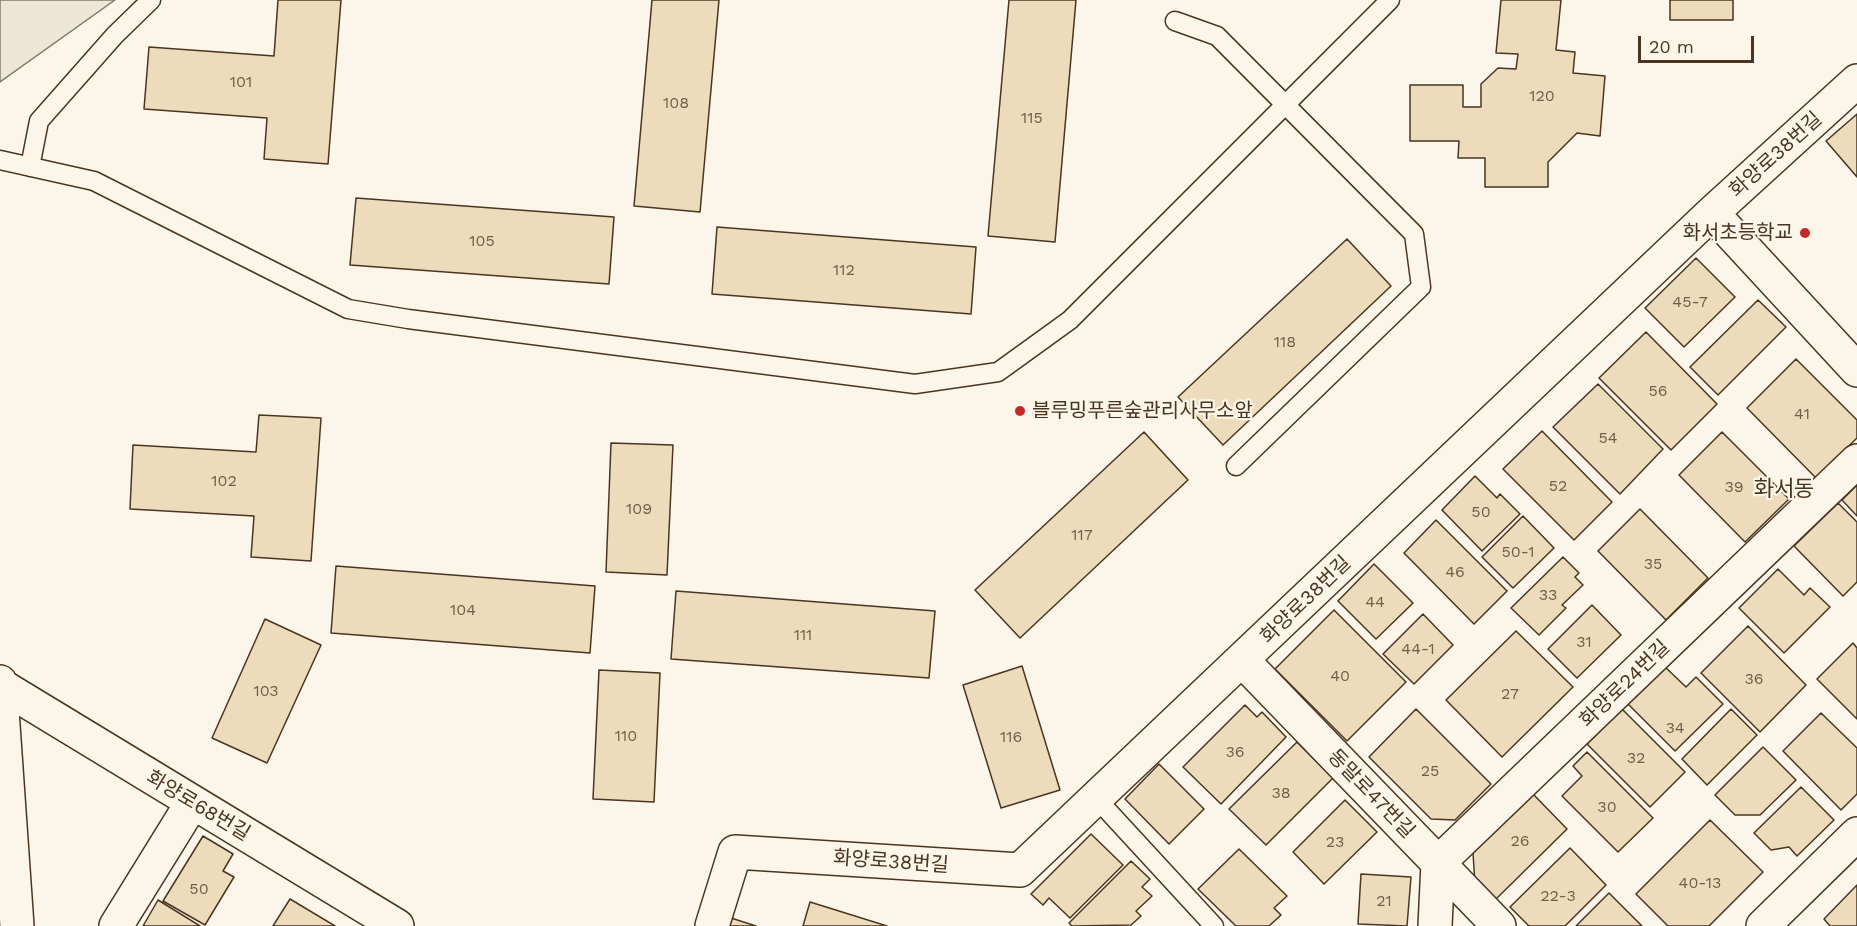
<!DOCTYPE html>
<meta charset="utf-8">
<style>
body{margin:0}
#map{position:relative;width:1857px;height:926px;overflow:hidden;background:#fbf6e9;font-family:"Work Sans",sans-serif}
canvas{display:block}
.scale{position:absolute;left:1638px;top:36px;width:116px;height:27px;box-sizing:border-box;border:3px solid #4a3520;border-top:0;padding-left:8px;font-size:18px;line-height:21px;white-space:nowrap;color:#4a3520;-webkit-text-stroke:4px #fbf6e9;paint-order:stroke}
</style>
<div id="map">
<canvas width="1857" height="926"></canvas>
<div class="scale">20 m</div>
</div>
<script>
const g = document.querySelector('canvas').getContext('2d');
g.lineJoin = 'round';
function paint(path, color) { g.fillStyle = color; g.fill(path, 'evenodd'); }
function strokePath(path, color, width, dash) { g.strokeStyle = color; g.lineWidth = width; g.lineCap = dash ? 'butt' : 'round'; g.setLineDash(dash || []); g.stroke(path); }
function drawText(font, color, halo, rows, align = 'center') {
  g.font = font + ' "Work Sans","Noto Sans KR",sans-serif'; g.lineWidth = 4.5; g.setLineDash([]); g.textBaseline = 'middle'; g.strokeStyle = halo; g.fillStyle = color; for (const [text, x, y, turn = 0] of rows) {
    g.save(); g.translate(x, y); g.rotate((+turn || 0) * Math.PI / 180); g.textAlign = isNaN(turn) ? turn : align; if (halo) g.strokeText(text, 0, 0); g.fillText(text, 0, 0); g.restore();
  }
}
const green = new Path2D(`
 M 0,0 L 115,0 L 0,82 Z`);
const building = new Path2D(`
 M 278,0 L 341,0 L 328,164 L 264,159 L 267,118 L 144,109 L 149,47 L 274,56 Z
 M 652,0 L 719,0 L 700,212 L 634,206 Z
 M 1009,0 L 1076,0 L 1055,242 L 988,236 Z
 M 1501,0 L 1561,0 L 1556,50 L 1575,52 L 1573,73 L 1605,76 L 1600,136 L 1577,133 L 1548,162 L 1548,187 L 1485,187 L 1485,158 L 1458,158 L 1459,141 L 1410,141 L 1410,85 L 1463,85 L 1463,107 L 1481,107 L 1481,84 L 1498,68 L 1516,69 L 1518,54 L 1496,53 Z
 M 1670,0 L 1733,0 L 1733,20 L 1670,20 Z
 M 1857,114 L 1857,177 L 1826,141 Z
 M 356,198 L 614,217 L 609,284 L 350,265 Z
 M 717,227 L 976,247 L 971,314 L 712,294 Z
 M 1347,239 L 1391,286 L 1223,445 L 1178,397 Z
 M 1696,258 L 1735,297 L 1684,347 L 1645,308 Z
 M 1758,300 L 1786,327 L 1718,395 L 1690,367 Z
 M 1646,332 L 1717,404 L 1671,450 L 1599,378 Z
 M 1796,359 L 1857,420 L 1857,438 L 1816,478 L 1747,408 Z
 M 1598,384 L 1663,449 L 1620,494 L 1553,427 Z
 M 259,415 L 321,418 L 311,561 L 251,557 L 254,516 L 130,509 L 133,445 L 256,452 Z
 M 1542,431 L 1612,502 L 1574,540 L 1503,469 Z
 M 1144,432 L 1188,480 L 1020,638 L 975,590 Z
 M 1722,432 L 1789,499 L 1745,542 L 1679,475 Z
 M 611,443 L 673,445 L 667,575 L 606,572 Z
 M 1475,476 L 1497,498 L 1500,494 L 1520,514 L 1482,551 L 1442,510 Z
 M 1857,485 L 1857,516 L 1842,500 Z
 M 1838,503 L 1857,522 L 1857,582 L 1843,596 L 1794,546 Z
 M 1640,509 L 1708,578 L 1666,620 L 1598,551 Z
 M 1523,516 L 1554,548 L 1513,588 L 1482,557 Z
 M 1436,520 L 1507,591 L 1474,624 L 1404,553 Z
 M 1563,557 L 1579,573 L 1575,577 L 1583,585 L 1562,605 L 1566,608 L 1539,635 L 1511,608 Z
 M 1374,564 L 1413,603 L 1376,639 L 1338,601 Z
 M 336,566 L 595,586 L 590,653 L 331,633 Z
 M 1778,569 L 1804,595 L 1810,588 L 1830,607 L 1784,653 L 1739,608 Z
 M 676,591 L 935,611 L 929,678 L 671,659 Z
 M 1592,605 L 1621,635 L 1577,678 L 1548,649 Z
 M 1334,610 L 1406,682 L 1347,741 L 1275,669 Z
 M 1423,614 L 1453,645 L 1414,684 L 1383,654 Z
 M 265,619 L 321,645 L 267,763 L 212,738 Z
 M 1748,626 L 1806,685 L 1760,732 L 1701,673 Z
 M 1516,631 L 1573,687 L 1502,757 L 1446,700 Z
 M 1853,643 L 1857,648 L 1857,719 L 1817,679 Z
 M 1022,666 L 1060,790 L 1001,808 L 963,685 Z
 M 1664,666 L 1686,687 L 1696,677 L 1723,704 L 1675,751 L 1627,703 Z
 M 599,670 L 660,673 L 654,802 L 593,799 Z
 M 1245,705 L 1257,717 L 1262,712 L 1286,737 L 1221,804 L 1183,767 Z
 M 1416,709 L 1491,784 L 1455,820 L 1431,819 L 1369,757 Z
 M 1622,709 L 1685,772 L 1650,807 L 1587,744 Z
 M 1731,709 L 1757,735 L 1707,785 L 1682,759 Z
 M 1821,713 L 1857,748 L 1857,794 L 1841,810 L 1783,751 Z
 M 1297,742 L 1333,778 L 1266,845 L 1229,809 Z
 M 1763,747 L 1796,780 L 1760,815 L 1735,815 L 1715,795 Z
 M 1587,752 L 1653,818 L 1618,852 L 1562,796 L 1582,776 L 1573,766 Z
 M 1159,764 L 1204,809 L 1169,844 L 1125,799 Z
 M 1801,787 L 1834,820 L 1797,856 L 1789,847 L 1771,850 L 1754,833 Z
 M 1533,794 L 1567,829 L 1493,902 L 1475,884 L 1473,853 Z
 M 1345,800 L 1377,832 L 1324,884 L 1293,852 Z
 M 1710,820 L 1763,872 L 1709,926 L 1668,926 L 1636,894 Z
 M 1091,834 L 1123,865 L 1070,918 L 1049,898 L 1043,905 L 1031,894 Z
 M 203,836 L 233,854 L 223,871 L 234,877 L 205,925 L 163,901 Z
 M 1570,848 L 1606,885 L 1565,926 L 1529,926 L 1510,907 Z
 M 1239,849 L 1287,896 L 1274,908 L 1281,915 L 1269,926 L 1236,926 L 1198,889 Z
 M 1131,861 L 1150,879 L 1142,887 L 1152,896 L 1136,911 L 1141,916 L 1131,925 L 1072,926 L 1069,923 Z
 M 1361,874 L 1411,877 L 1407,926 L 1358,924 Z
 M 1857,885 L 1857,926 L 1830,926 L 1824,919 Z
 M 1609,893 L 1642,926 L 1576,926 Z
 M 290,899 L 335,926 L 273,926 Z
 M 158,900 L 200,926 L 143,926 Z
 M 810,902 L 887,926 L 803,926 Z
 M 731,918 L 756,926 L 728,926 Z`);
const service = new Path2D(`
 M 1175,21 L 1217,36 L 1414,234 L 1421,287 L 1236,466
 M 0,160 L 94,181 L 348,309 L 408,319 L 915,384 L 998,372 L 1070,320 L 1390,0
 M 30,167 L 39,121 L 115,35 L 151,0
 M 1096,798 L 1214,926`);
const minor = new Path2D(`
 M 1712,213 L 1857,370
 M 1243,661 L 1499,926
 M 0,682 L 17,926
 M 0,685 L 397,926
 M 116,926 L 192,803
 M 712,926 L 735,852 L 1020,870 L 1712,213 L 1857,81
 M 1435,926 L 1438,863 L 1857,461
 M 1763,926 L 1857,834`);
const markers = [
 [1805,233,6,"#c62828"],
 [1020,411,6,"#c62828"]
];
const numberNames = [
 ["101",241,82],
 ["120",1542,96],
 ["108",676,103],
 ["115",1032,118],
 ["105",482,241],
 ["112",844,270],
 ["45-7",1690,302],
 ["118",1285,342],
 ["56",1658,391],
 ["41",1802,414],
 ["54",1608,438],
 ["102",224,481],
 ["52",1558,486],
 ["39",1734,487],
 ["109",639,509],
 ["50",1481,512],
 ["117",1082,535],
 ["50-1",1518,552],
 ["35",1653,564],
 ["46",1455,572],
 ["33",1548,595],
 ["44",1375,602],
 ["104",463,610],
 ["111",803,635],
 ["31",1584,642],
 ["44-1",1418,649],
 ["40",1340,676],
 ["36",1754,679],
 ["103",266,691],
 ["27",1510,694],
 ["34",1675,728],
 ["110",626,736],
 ["116",1011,737],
 ["36",1235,752],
 ["32",1636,758],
 ["25",1430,771],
 ["38",1281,793],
 ["30",1607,807],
 ["26",1520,841],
 ["23",1335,842],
 ["40-13",1700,883],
 ["50",199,889],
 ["22-3",1558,896],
 ["21",1384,901]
];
const streetNames = [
 ["화양로38번길",1776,155,-42],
 ["화양로38번길",1306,600,-44],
 ["화양로24번길",1625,684,-44],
 ["동말로47번길",1371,794,46],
 ["화양로68번길",198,806,31],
 ["화양로38번길",891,862,4]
];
const poiNames = [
 ["화서초등학교",1793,233],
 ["블루밍푸른숲관리사무소앞",1032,411,"left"]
];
const quarterNames = [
 ["화서동",1784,490]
];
paint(green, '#ede6d9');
strokePath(green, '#887966', 1.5);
paint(building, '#ecdcbc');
strokePath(building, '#4a3520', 1.5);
strokePath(service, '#4a3520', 21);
strokePath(minor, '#4a3520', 36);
strokePath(service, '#fbf6e9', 18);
strokePath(minor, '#fbf6e9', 33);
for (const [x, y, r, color] of markers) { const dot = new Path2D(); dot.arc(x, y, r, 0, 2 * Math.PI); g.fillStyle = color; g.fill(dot); strokePath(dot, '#fbf6e9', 2); }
drawText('16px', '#725f47', null, numberNames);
drawText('20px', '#4a3520', '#fbf6e9', streetNames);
drawText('20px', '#4a3520', '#fbf6e9', poiNames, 'right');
drawText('22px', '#4a3520', '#fbf6e9', quarterNames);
</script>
